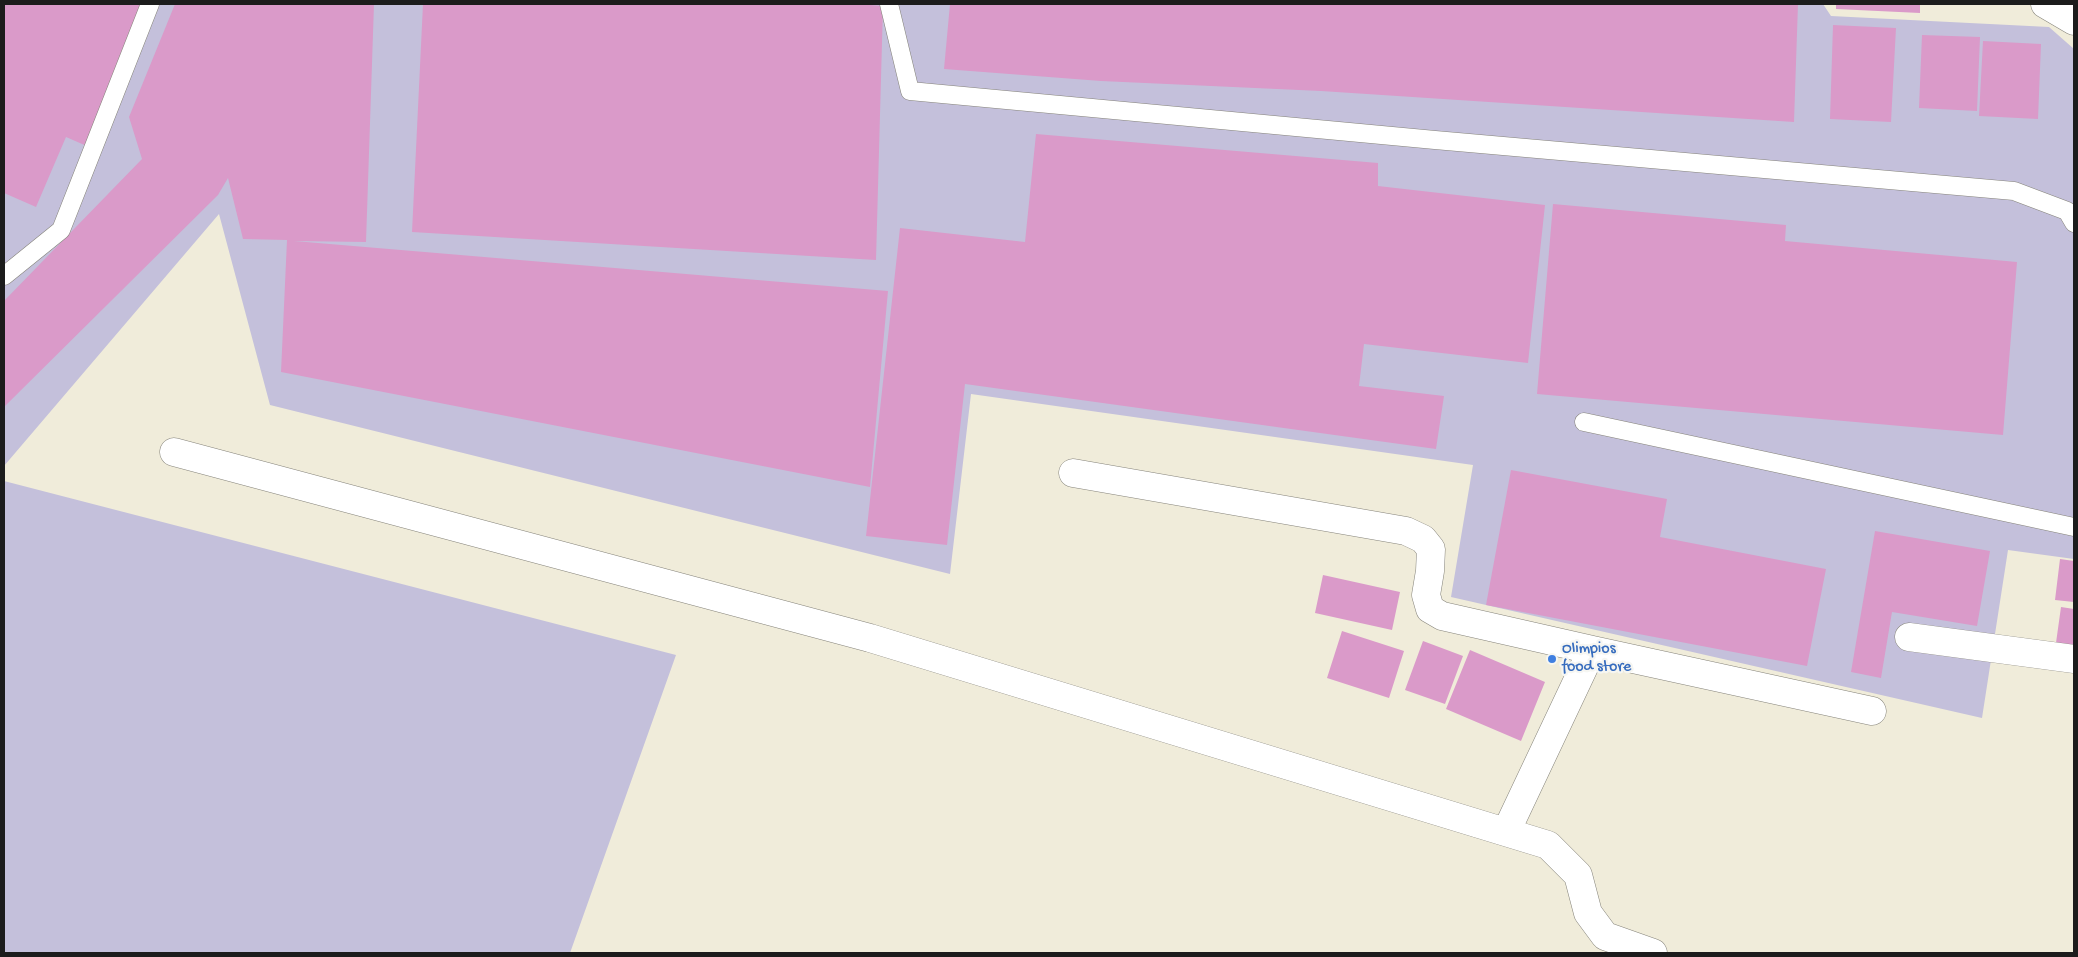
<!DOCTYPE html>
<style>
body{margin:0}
#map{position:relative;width:2078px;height:957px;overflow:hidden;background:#f0ecda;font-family:"Gochi Hand",sans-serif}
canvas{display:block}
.frame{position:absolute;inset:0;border:5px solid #1c1c1c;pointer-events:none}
</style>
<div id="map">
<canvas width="2078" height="957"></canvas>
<div class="frame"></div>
</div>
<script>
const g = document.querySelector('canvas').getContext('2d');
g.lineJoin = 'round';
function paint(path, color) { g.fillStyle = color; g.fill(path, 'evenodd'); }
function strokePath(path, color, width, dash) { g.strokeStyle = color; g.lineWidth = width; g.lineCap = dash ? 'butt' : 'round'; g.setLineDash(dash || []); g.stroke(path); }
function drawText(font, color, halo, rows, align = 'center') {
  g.font = font + ' "Gochi Hand",sans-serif'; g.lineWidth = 4.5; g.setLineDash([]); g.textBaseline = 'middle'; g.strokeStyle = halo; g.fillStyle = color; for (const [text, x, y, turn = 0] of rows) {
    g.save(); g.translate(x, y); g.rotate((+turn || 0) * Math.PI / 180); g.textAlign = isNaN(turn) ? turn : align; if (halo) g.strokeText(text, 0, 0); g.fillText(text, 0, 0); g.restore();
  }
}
const industrial = new Path2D(`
 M 4,4 L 1823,4 L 1831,16 L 2049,27 L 2074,49 L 2074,559 L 2008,550 L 1982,718 L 1451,597 L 1473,465 L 971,394 L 950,574 L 270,405 L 219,214 L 4,466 Z
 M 4,481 L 676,655 L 570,953 L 4,953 Z`);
const building = new Path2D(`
 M 4,4 L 146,4 L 89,147 L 66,137 L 36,207 L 4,193 Z
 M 175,4 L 374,4 L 366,242 L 294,241 L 888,291 L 870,487 L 281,372 L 287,240 L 243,239 L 228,178 L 218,195 L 4,407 L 4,301 L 142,159 L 129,117 Z
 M 423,4 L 858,4 L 883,6 L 876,260 L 412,232 Z
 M 950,4 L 1798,4 L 1794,122 L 1321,91 L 1101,81 L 944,69 Z
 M 1836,4 L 1920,4 L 1920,13 L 1836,9 Z
 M 1833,25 L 1896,28 L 1891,122 L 1830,119 Z
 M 1922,35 L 1980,37 L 1977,111 L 1919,108 Z
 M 1983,41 L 2041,44 L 2038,119 L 1979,116 Z
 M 1036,134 L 1378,163 L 1378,186 L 1545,205 L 1528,363 L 1364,344 L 1359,386 L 1444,396 L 1436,449 L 965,384 L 947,545 L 866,536 L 900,228 L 1025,242 Z
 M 1553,204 L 1786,225 L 1785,241 L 2017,262 L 2003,435 L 1537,394 Z
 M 1511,470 L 1667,499 L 1660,537 L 1826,569 L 1807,666 L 1486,605 Z
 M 1875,531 L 1990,551 L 1977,626 L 1892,612 L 1881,678 L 1851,672 Z
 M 2060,559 L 2074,561 L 2074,602 L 2055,600 Z
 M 1323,575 L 1400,592 L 1392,630 L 1315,613 Z
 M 2061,607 L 2074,609 L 2074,653 L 2055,650 Z
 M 1342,631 L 1404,651 L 1389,698 L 1327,678 Z
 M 1423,641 L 1463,656 L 1445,704 L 1405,690 Z
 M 1470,650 L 1545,682 L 1521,741 L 1446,709 Z`);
const lane = new Path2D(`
 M 889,4 L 910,91 L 1435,140 L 2014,191 L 2067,211 L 2074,223
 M 4,276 L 61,230 L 150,4
 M 1584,422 L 2074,527`);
const street = new Path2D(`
 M 2045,4 L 2074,21
 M 174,452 L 870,638 L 1548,845 L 1578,875 L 1588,913 L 1605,936 L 1653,953
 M 1073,473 L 1406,531 L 1423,539 L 1431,549 L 1430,571 L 1426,595 L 1430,609 L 1442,616 L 1592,650
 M 1909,637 L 2074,659
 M 1506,832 L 1592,650 L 1872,711`);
const markers = [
 [1552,659,5,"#3f7fe0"]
];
const shopNames = [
 ["Olimpios",1562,650],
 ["food store",1562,668]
];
paint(industrial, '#c4c0db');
paint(building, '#da9ac9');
strokePath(lane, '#86847b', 19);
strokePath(street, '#86847b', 29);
strokePath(lane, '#fff', 18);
strokePath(street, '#fff', 28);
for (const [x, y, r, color] of markers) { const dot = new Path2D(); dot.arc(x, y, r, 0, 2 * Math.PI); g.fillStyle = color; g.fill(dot); strokePath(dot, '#f6f6f2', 2); }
drawText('16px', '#366cbe', '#f6f6f2', shopNames, 'left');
</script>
